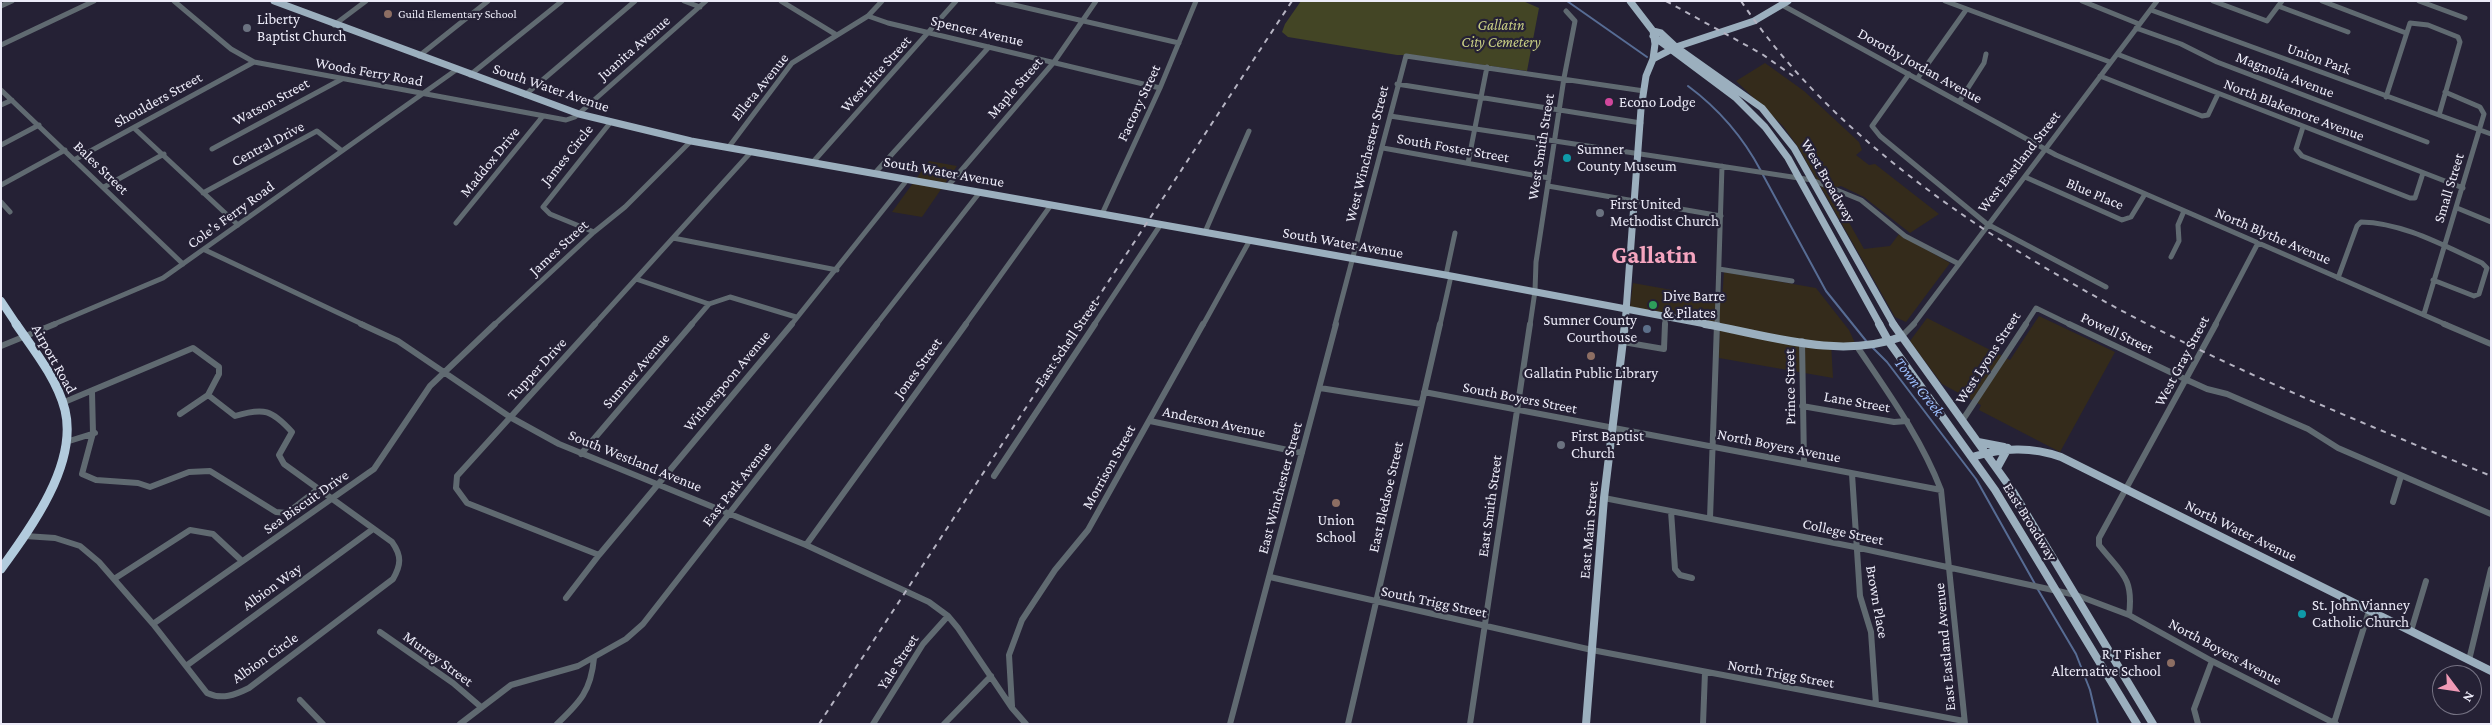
<!DOCTYPE html>
<style>
body{margin:0}
#map{position:relative;width:2492px;height:725px;overflow:hidden;background:#252135;font-family:"Crimson Pro",serif}
canvas{display:block}
.frame{position:absolute;inset:0;border:2px solid #ecebf8;pointer-events:none}
.north{position:absolute;left:2432px;top:665px;width:50px;height:50px;box-sizing:border-box;background:#252135;border:1px solid #757283;border-radius:50%;rotate:121deg;font-size:14px;font-weight:700;line-height:20px;text-align:center;color:#ecebf8}
.north::after{content:'';display:block;margin:auto;width:18px;height:22px;background:#f09ab6;clip-path:polygon(50% 0,100% 100%,50% 72%,0 100%)}
</style>
<div id="map">
<canvas width="2492" height="725"></canvas>
<div class="frame"></div>
<div class="north">N</div>
</div>
<script>
const g = document.querySelector('canvas').getContext('2d');
g.lineJoin = 'round';
function paint(path, color) { g.fillStyle = color; g.fill(path, 'evenodd'); }
function strokePath(path, color, width, dash) { g.strokeStyle = color; g.lineWidth = width; g.lineCap = dash ? 'butt' : 'round'; g.setLineDash(dash || []); g.stroke(path); }
function drawText(font, color, halo, rows, align = 'center') {
  g.font = font + ' "Crimson Pro",serif'; g.lineWidth = 4.5; g.setLineDash([]); g.textBaseline = 'middle'; g.strokeStyle = halo; g.fillStyle = color; for (const [text, x, y, turn = 0] of rows) {
    g.save(); g.translate(x, y); g.rotate((+turn || 0) * Math.PI / 180); g.textAlign = isNaN(turn) ? turn : align; if (halo) g.strokeText(text, 0, 0); g.fillText(text, 0, 0); g.restore();
  }
}
const commercial = new Path2D(`
 M 1765,63 L 1804,91 L 1859,142 L 1862,150 L 1856,155 L 1869,165 L 1875,164 L 1939,214 L 1910,233 L 1864,197 L 1841,186 L 1830,189 L 1864,249 L 1890,246 L 1899,234 L 1950,263 L 1906,322 L 1895,317 L 1798,147 L 1783,126 L 1736,81 Z
 M 929,161 L 957,166 L 922,217 L 892,212 Z
 M 1724,272 L 1816,288 L 1849,330 L 1855,343 L 1831,343 L 1833,378 L 1719,358 L 1720,323 L 1630,307 L 1633,283 L 1722,299 Z
 M 2039,316 L 2115,352 L 2060,452 L 1979,410 L 1981,405 L 1942,384 L 1910,341 L 1927,318 L 2010,360 Z`);
const green = new Path2D(`
 M 1301,1 L 1523,1 L 1539,8 L 1527,71 L 1411,55 L 1397,55 L 1288,37 L 1282,32 L 1285,24 Z`);
const stream = new Path2D(`
 M 1567,1 L 1647,57
 M 1688,86 C 1719,109 1743,137 1761,171
 M 1763,175 L 1826,291 L 1867,342
 M 1872,347 L 1887,362 L 1976,479 L 2035,584
 M 2037,588 L 2076,654 L 2090,690 L 2098,724`);
const minorFar1 = new Path2D(`
 M 174,1 L 231,49 L 254,62 L 566,120 L 575,117 L 706,1
 M 684,1 L 700,7
 M 781,1 L 835,34
 M 997,1 L 1179,43
 M 1945,1 L 2110,62
 M 2082,1 L 2139,24
 M 2213,1 L 2267,21 L 2282,1
 M 2322,1 L 2406,33
 M 2419,1 L 2465,18
 M 1782,5 L 2056,155 L 2447,325
 M 1,6 L 12,1
 M 2278,6 L 2348,32
 M 2151,10 L 2491,134
 M 868,16 L 888,23 L 1160,88
 M 334,25 L 366,1
 M 2136,28 L 2181,44 L 2217,62 L 2427,142
 M 1,45 L 94,1
 M 2117,54 L 2463,188
 M 419,56 L 488,1
 M 1909,74 L 1872,126 L 1880,136 L 1987,224 L 2106,287
 M 470,75 L 562,1
 M 2100,76 L 2202,116 L 2208,115 L 2218,94
 M 1917,79 L 1966,10
 M 1397,84 L 1641,123
 M 1,90 L 183,264
 M 525,95 L 635,1
 M 2386,97 L 2410,23 L 2428,25 L 2458,37 L 2460,42 L 2439,115
 M 1959,102 L 1984,63 L 1986,54
 M 1,105 L 12,100
 M 1390,116 L 1812,180 L 1861,200 L 1905,236 L 1959,264
 M 2303,127 L 2296,149 L 2302,156 L 2410,198 L 2415,198 L 2423,173
 M 134,128 L 238,225
 M 1,145 L 39,125
 M 728,148 L 792,63 L 868,16 L 882,1
 M 1383,148 L 1549,178
 M 212,149 L 342,79
 M 74,160 L 254,62
 M 813,162 L 956,1
 M 1468,163 L 1487,67
 M 874,174 L 989,47
 M 2025,177 L 2122,220 L 2131,217 L 2145,194
 M 1,185 L 65,150
 M 1548,186 L 1721,216
 M 104,187 L 164,154
 M 947,187 L 1054,62 L 1096,1
 M 203,193 L 317,131 L 342,151
 M 1,202 L 10,212
 M 2457,208 L 2491,222
 M 1102,214 L 1160,88 L 1196,1
 M 456,223 L 543,116
 M 594,232 L 550,214 L 543,207 L 610,123
 M 1205,232 L 1249,131
 M 673,238 L 837,270
 M 205,250 L 364,325
 M 2171,257 L 2179,241 L 2178,225 L 2184,211
 M 1719,269 L 1792,281
 M 1446,275 L 1455,233
 M 2338,278 L 2357,226 L 2361,222 C 2404,223 2444,246 2482,263 L 2487,268 L 2479,294 L 2474,296 L 2433,280
 M 636,279 L 709,304 L 730,297 L 796,317
 M 2424,314 L 2484,114 L 2480,107 L 2445,92
 M 52,325 L 163,278 L 456,70
 M 494,325 L 594,232 L 625,207 L 691,141
 M 594,325 L 751,152
 M 691,325 L 709,304
 M 791,325 L 907,180
 M 876,325 L 980,192
 M 965,325 L 1051,205
 M 1094,325 L 1161,224
 M 1203,325 L 1250,240
 M 1335,325 L 1406,56 L 1644,91
 M 1440,325 L 1451,276
 M 1530,325 L 1535,291 L 1536,262 L 1564,78 L 1575,21 L 1566,11
 M 1665,325 L 1665,315
 M 1717,325 L 1722,166
 M 1913,325 L 2157,1
 M 2025,325 L 2036,308 L 2071,325
 M 2215,325 L 2258,243`);
const minor = new Path2D(`
 M 361,324 L 398,341 L 510,417 L 559,444 L 806,545 L 929,602 L 948,616 L 958,628 L 1012,708 L 1026,724
 M 595,324 L 457,476 L 456,488 L 467,503 L 599,555
 M 2069,324 L 2187,380 L 2207,389 L 2227,394 L 2308,429 L 2338,448 L 2491,514
 M 2444,324 L 2491,344
 M 1901,337 L 1914,324
 M 1802,341 L 1804,463
 M 1623,342 L 1664,349 L 1665,324
 M 1,346 L 55,324
 M 1858,348 C 1889,394 1921,438 1941,490 L 1965,724
 M 1320,388 L 1421,404
 M 92,392 L 93,433 L 82,474 L 96,480 L 138,483 L 150,487 L 189,472 L 210,471 L 276,512 L 287,513 L 318,489
 M 1424,392 L 1941,490
 M 1802,406 L 1894,422 L 1907,421
 M 180,414 L 208,395
 M 1150,421 L 1302,453
 M 1962,421 L 2026,324
 M 66,442 L 95,433
 M 581,454 L 692,324
 M 1852,474 L 1860,596 L 1871,632 L 1876,704
 M 994,476 L 1095,324
 M 1604,498 L 1855,547 L 2076,595 L 2129,615 L 2212,661 L 2336,724
 M 2393,502 L 2401,476
 M 1671,511 L 1675,569 L 1680,575 L 1692,578
 M 1710,518 L 1717,324
 M 25,536 L 55,538 L 80,546 L 99,562 L 153,624 L 207,693 C 222,700 235,695 249,688 L 393,579 C 401,565 402,556 392,542 L 284,464 L 279,455 L 292,432 C 272,410 264,407 235,416 L 208,395 L 219,374 L 219,367 L 193,348 L 62,403
 M 806,545 L 966,324
 M 1270,577 L 1592,650 L 1964,721
 M 114,579 L 190,530 L 213,534 L 242,561
 M 566,598 L 599,555 L 792,324
 M 2129,615 C 2134,577 2121,573 2099,545 L 2099,538 L 2216,324
 M 153,624 L 374,469 L 430,386 L 495,324
 M 2411,631 L 2426,581
 M 380,632 L 453,683 L 481,707
 M 2469,660 L 2491,569
 M 186,666 L 373,529
 M 300,700 L 323,724
 M 1012,706 L 1009,655 L 1022,620 L 1055,570 L 1088,530 L 1203,324
 M 2334,723 L 2369,611
 M 460,724 L 511,685 L 578,666 L 626,639 L 643,624 L 877,324
 M 557,724 C 580,702 591,691 594,658
 M 873,724 L 923,644 L 948,616
 M 944,724 L 991,676
 M 1230,724 L 1336,324
 M 1348,724 L 1440,324
 M 1470,724 L 1530,324
 M 1703,724 L 1705,672
 M 2198,724 L 2194,709 L 2212,661`);
const majorFar1 = new Path2D(`
 M 274,1 L 579,114 L 691,141 L 1451,276 L 1711,325
 M 1653,31 L 1661,33 L 1676,47 L 1762,108 L 1794,148 L 1894,325
 M 1653,36 L 1736,98 L 1765,127 L 1788,158 L 1880,325
 M 1653,59 L 1676,47 L 1754,21 L 1788,1
 M 1625,325 L 1641,109 L 1646,76 L 1653,59 L 1655,44 L 1653,31 L 1630,1`);
const major = new Path2D(`
 M 1705,324 C 1767,335 1839,360 1901,337
 M 1879,324 L 1889,342 L 1995,490 L 2137,724
 M 1893,324 L 2012,490 L 2153,724
 M 1978,442 L 2004,447
 M 1972,457 C 2003,448 2030,446 2061,457 L 2491,671
 M 1997,468 L 2008,448
 M 1586,724 L 1604,498 L 1625,324`);
const highwayFar1 = new Path2D(`
 M 1,301 L 17,325`);
const highway = new Path2D(`
 M 1,569 C 31,528 78,464 65,410 C 57,379 34,350 16,324`);
const rail = new Path2D(`
 M 1666,1 L 1762,54 L 1793,76
 M 1741,1 C 1794,80 1862,142 1939,198 C 2107,320 2300,397 2491,476
 M 819,724 L 1292,1`);
const markers = [
 [388,14,5,"#8d6e63"],
 [247,28,5,"#6b7280"],
 [1609,102,5,"#d1479c"],
 [1567,158,5,"#0f9aa8"],
 [1600,213,5,"#6b7280"],
 [1653,305,5,"#2e9e5b"],
 [1647,329,5,"#5c6f8a"],
 [1591,356,5,"#8d6e63"],
 [1561,445,5,"#6b7280"],
 [1336,503,5,"#8d6e63"],
 [2302,614,5,"#0f9aa8"],
 [2171,663,5,"#8d6e63"]
];
const farPoinames = [
 ["Guild Elementary School",398,14]
];
const poiNames = [
 ["Liberty",257,19],
 ["Baptist Church",257,36],
 ["Econo Lodge",1619,102],
 ["Sumner",1577,149],
 ["County Museum",1577,166],
 ["First United",1610,204],
 ["Methodist Church",1610,221],
 ["Dive Barre",1663,296],
 ["& Pilates",1663,313],
 ["Sumner County",1637,320,"right"],
 ["Courthouse",1637,337,"right"],
 ["Gallatin Public Library",1591,373,"center"],
 ["First Baptist",1571,436],
 ["Church",1571,453],
 ["Union",1336,520,"center"],
 ["School",1336,537,"center"],
 ["St. John Vianney",2312,605],
 ["Catholic Church",2312,622],
 ["R T Fisher",2161,654,"right"],
 ["Alternative School",2161,671,"right"]
];
const parkNames = [
 ["Gallatin",1501,25],
 ["City Cemetery",1501,42]
];
const streetNames = [
 ["Spencer Avenue",977,31,13],
 ["Juanita Avenue",634,48,-41],
 ["Union Park",2319,59,20],
 ["Dorothy Jordan Avenue",1920,66,29],
 ["Woods Ferry Road",369,72,10],
 ["West Hite Street",876,74,-48],
 ["Magnolia Avenue",2285,75,21],
 ["Elleta Avenue",760,87,-51],
 ["South Water Avenue",551,88,19],
 ["Maple Street",1015,88,-49],
 ["Shoulders Street",158,100,-29],
 ["Watson Street",271,102,-28],
 ["Factory Street",1139,103,-65],
 ["North Blakemore Avenue",2294,110,21],
 ["Central Drive",268,144,-28],
 ["West Smith Street",1541,147,-81],
 ["South Foster Street",1453,148,10],
 ["West Winchester Street",1367,154,-76],
 ["James Circle",567,155,-51],
 ["Maddox Drive",490,162,-51],
 ["West Eastland Street",2019,162,-52],
 ["Bales Street",101,168,44],
 ["South Water Avenue",944,172,10],
 ["West Broadway",1828,181,60],
 ["Small Street",2449,188,-73],
 ["Blue Place",2095,194,23],
 ["Cole's Ferry Road",231,215,-36],
 ["North Blythe Avenue",2273,236,23],
 ["South Water Avenue",1343,243,10],
 ["James Street",559,248,-43],
 ["Powell Street",2117,333,25],
 ["East Schell Street",1067,343,-56],
 ["West Lyons Street",1988,358,-57],
 ["Airport Road",54,359,61],
 ["West Gray Street",2182,361,-62],
 ["Jones Street",918,368,-54],
 ["Tupper Drive",537,369,-47],
 ["Sumner Avenue",636,371,-49],
 ["Witherspoon Avenue",727,381,-50],
 ["Prince Street",1790,387,-91],
 ["South Boyers Street",1520,398,11],
 ["Lane Street",1857,402,10],
 ["Anderson Avenue",1214,422,12],
 ["North Boyers Avenue",1779,446,11],
 ["South Westland Avenue",635,461,22],
 ["Morrison Street",1109,467,-61],
 ["East Park Avenue",737,484,-52],
 ["East Winchester Street",1280,488,-75],
 ["East Bledsoe Street",1386,497,-77],
 ["Sea Biscuit Drive",306,502,-35],
 ["East Smith Street",1490,506,-82],
 ["East Broadway",2030,522,58],
 ["East Main Street",1589,530,-85],
 ["North Water Avenue",2241,531,26],
 ["College Street",1843,532,12],
 ["Albion Way",272,587,-36],
 ["South Trigg Street",1434,602,12],
 ["Brown Place",1877,602,80],
 ["East Eastland Avenue",1945,647,-95],
 ["North Boyers Avenue",2225,652,28],
 ["Albion Circle",265,658,-35],
 ["Murrey Street",438,659,36],
 ["Yale Street",898,662,-57],
 ["North Trigg Street",1781,674,10]
];
const waterNames = [
 ["Town Creek",1919,387,52]
];
const townNames = [
 ["Gallatin",1654,255]
];
paint(commercial, '#342b1b');
paint(green, '#434525');
strokePath(stream, '#576c94', 2);
strokePath(minorFar1, '#606a71', 5);
strokePath(minor, '#606a71', 6);
strokePath(majorFar1, '#9bafbe', 7);
strokePath(major, '#9bafbe', 8);
strokePath(highwayFar1, '#b2cbdd', 8);
strokePath(highway, '#b2cbdd', 9);
strokePath(rail, '#b5b3c2', 2, [5.5, 5.5]);
for (const [x, y, r, color] of markers) { const dot = new Path2D(); dot.arc(x, y, r, 0, 2 * Math.PI); g.fillStyle = color; g.fill(dot); strokePath(dot, '#252135', 2); }
drawText('12px', '#ecebf8', '#252135', farPoinames, 'left');
drawText('15px', '#ecebf8', '#252135', poiNames, 'left');
drawText('italic 15px', '#c9cf84', '#252135', parkNames);
drawText('15px', '#ecebf8', '#252135', streetNames);
drawText('italic 16px', '#9cbefd', '#252135', waterNames);
drawText('bold 25px', '#f5a5bf', '#252135', townNames);
</script>
